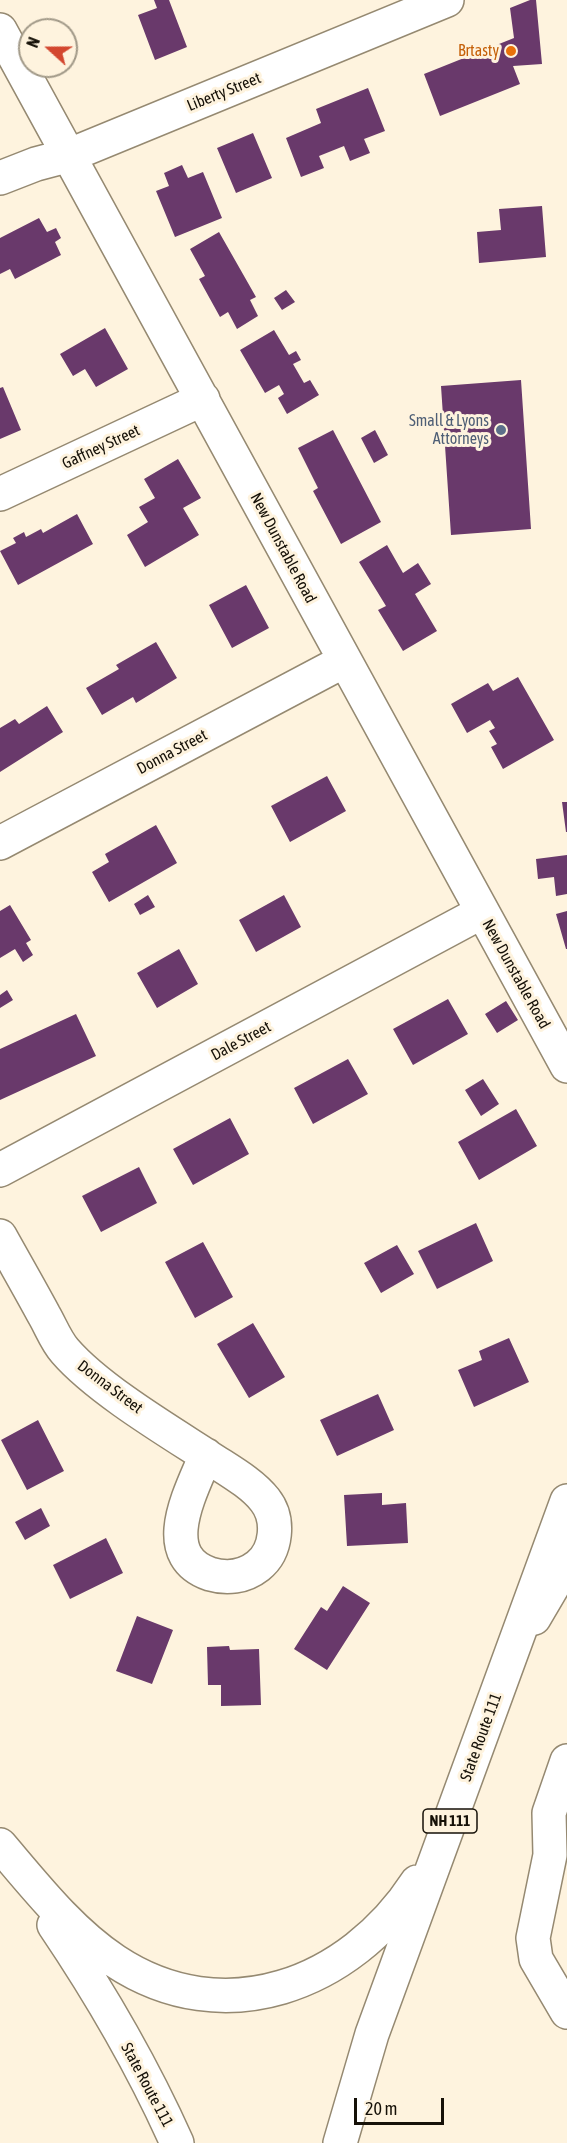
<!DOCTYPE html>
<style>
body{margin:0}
#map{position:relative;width:567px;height:2143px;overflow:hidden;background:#fef3de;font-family:"Asap Condensed",sans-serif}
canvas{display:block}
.north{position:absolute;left:18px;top:18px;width:60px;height:60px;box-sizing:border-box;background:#fef3de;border:2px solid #a19988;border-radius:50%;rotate:291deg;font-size:16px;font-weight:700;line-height:24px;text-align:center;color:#161108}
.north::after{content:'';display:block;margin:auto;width:21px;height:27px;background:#d3472f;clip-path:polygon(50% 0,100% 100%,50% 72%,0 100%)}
.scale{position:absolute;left:354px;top:2098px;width:90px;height:27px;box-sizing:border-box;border:3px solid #161108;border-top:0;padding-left:8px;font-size:18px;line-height:21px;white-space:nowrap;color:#161108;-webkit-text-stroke:4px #fef3de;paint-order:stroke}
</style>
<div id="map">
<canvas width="567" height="2143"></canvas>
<div class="north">N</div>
<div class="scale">20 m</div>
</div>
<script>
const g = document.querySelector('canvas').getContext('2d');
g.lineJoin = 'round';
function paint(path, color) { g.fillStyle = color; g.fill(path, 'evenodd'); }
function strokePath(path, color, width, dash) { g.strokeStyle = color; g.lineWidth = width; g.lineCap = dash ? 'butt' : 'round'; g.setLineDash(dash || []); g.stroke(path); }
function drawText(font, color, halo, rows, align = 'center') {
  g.font = font + ' "Asap Condensed",sans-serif'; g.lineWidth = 6; g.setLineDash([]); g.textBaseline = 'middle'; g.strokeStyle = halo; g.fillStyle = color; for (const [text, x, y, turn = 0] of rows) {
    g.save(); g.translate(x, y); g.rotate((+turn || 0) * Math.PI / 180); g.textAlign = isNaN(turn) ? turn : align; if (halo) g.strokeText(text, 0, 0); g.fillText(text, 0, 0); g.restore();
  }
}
const building = new Path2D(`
 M 154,0 L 169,0 L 187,47 L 155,60 L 138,15 L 157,8 Z
 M 530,0 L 536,0 L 542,64 L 513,66 L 520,84 L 440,116 L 424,74 L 514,38 L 510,8 Z
 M 368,88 L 385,131 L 364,139 L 370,153 L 350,161 L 344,146 L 319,156 L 324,168 L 301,177 L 286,138 L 321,123 L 316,109 Z
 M 253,133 L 272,178 L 236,193 L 217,148 Z
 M 182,165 L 188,178 L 203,172 L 222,218 L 175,237 L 156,191 L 169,186 L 164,173 Z
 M 542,206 L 546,257 L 479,263 L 477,232 L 501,230 L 499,209 Z
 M 39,218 L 47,232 L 56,228 L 61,238 L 55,242 L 61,255 L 15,279 L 10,269 L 0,274 L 0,238 Z
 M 219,232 L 256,297 L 250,300 L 258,316 L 237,329 L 228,312 L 220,317 L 199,279 L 205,276 L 190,249 Z
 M 286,290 L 295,302 L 282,310 L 274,298 Z
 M 105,328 L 128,369 L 96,387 L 85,369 L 73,376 L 60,354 Z
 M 274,330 L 289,355 L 296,351 L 301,360 L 293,364 L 304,383 L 310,380 L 319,395 L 287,414 L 278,398 L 284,394 L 279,385 L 265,393 L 240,350 Z
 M 521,380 L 531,529 L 451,535 L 441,386 Z
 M 3,387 L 21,430 L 0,439 L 0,388 Z
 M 333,430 L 381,522 L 341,544 L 313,491 L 318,488 L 298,448 Z
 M 375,430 L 388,455 L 374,463 L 361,438 Z
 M 178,459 L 201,498 L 183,508 L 199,535 L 145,567 L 127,535 L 148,522 L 139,507 L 155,498 L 144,479 Z
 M 77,514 L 93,544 L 18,585 L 0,551 L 16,543 L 13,538 L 24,532 L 26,537 L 41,529 L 43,533 Z
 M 387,545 L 403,573 L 418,563 L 431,584 L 415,594 L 437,631 L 403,651 L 378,610 L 386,606 L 359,562 Z
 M 246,585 L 269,628 L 232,648 L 209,605 Z
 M 156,642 L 177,678 L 136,703 L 133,697 L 102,715 L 86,688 L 119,669 L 116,665 Z
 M 518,677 L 554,740 L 503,769 L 491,747 L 497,744 L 489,731 L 495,728 L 490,720 L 467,733 L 451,704 L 488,683 L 493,691 Z
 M 47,706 L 63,732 L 0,772 L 0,728 L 15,719 L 19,724 Z
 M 327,776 L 346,811 L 290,842 L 271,806 Z
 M 562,802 L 567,802 L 567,832 L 566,832 Z
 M 156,825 L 177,863 L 109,902 L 92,872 L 109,862 L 105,854 Z
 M 567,855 L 567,894 L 556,896 L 554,877 L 538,879 L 536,859 Z
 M 148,895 L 155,907 L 140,915 L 134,904 Z
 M 284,895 L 301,927 L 256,952 L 239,920 Z
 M 10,905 L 31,940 L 26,943 L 33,955 L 23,962 L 15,949 L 0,958 L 0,911 Z
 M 567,911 L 567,949 L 566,949 L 556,914 Z
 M 179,949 L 198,984 L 157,1008 L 137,973 Z
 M 7,990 L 13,1000 L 0,1008 L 0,995 Z
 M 448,999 L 468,1034 L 413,1065 L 393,1029 Z
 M 506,1001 L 518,1020 L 497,1033 L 485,1014 Z
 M 76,1014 L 96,1056 L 0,1100 L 0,1049 Z
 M 348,1059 L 368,1094 L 313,1124 L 294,1088 Z
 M 483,1079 L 499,1104 L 481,1116 L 465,1090 Z
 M 516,1109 L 537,1146 L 479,1180 L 458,1142 Z
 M 230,1118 L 249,1154 L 193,1185 L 173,1149 Z
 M 139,1167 L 157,1203 L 101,1232 L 82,1196 Z
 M 476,1223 L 493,1261 L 437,1289 L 418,1251 Z
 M 203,1242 L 233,1297 L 195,1318 L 165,1262 Z
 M 397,1245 L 414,1274 L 381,1293 L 364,1263 Z
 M 253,1323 L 285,1377 L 249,1398 L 217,1344 Z
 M 509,1338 L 529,1382 L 474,1407 L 458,1370 L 482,1360 L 479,1351 Z
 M 378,1394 L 394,1430 L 337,1456 L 320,1420 Z
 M 38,1420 L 64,1471 L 27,1490 L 1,1440 Z
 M 382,1493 L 382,1505 L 406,1503 L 408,1543 L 347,1546 L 344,1495 Z
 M 41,1508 L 50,1526 L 25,1540 L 15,1522 Z
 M 106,1538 L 123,1573 L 70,1599 L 53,1565 Z
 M 343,1586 L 370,1603 L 327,1670 L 294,1649 L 321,1607 L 327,1611 Z
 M 137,1616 L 173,1630 L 152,1684 L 116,1671 Z
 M 229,1646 L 230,1650 L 259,1649 L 261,1705 L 221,1706 L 221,1685 L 208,1685 L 207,1647 Z`);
const minor = new Path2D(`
 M 0,30 L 567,1066
 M 0,178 L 36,164 L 70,155 L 447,0
 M 0,494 L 203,399
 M 0,843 L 344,661
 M 0,1170 L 482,912
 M 0,1236 C 15,1263 30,1289 44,1315 C 51,1327 56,1341 65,1351 C 97,1388 165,1429 207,1456 C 226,1469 251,1482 265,1500 C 280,1519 277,1551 258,1566 C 244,1577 227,1579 210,1574 C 155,1555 192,1490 206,1455
 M 534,1618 L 567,1562
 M 567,1761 L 549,1813 L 550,1855 L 533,1938 L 536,1959 L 567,2012`);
const major = new Path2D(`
 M 0,1845 C 35,1886 70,1931 115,1961 C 224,2033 350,1985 417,1882
 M 54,1925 C 100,1993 143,2067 177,2143
 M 340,2143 L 372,2034 L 567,1501`);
const markers = [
 [511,51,6,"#e8710a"],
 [501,430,6,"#5c6f8a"]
];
const shields = [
 [450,1821,54]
];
const shieldNames = [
 ["NH 111",450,1821]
];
const foodNames = [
 ["Brtasty",499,51]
];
const streetNames = [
 ["Liberty Street",224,92,-22],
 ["Gaffney Street",101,447,-25],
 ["New Dunstable Road",283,548,62],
 ["Donna Street",172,752,-28],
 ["New Dunstable Road",516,974,61],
 ["Dale Street",241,1041,-28],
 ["Donna Street",110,1387,37],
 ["State Route 111",481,1737,-70],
 ["State Route 111",147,2085,62]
];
const serviceNames = [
 ["Small & Lyons",489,421],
 ["Attorneys",489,439]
];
paint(building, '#69396b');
strokePath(minor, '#958971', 36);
strokePath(major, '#958971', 36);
strokePath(minor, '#fff', 33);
strokePath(major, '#fff', 33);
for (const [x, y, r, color] of markers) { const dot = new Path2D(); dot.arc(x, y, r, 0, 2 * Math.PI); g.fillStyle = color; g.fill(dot); strokePath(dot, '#fef3de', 2); }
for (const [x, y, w] of shields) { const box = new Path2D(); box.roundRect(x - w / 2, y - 12, w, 24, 4.5); g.fillStyle = '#fef3de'; g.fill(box); strokePath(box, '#161108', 1.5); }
drawText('bold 15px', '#161108', null, shieldNames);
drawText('16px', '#c56008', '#fef3de', foodNames, 'right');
drawText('16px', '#161108', '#fef3de', streetNames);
drawText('16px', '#4e5e75', '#fef3de', serviceNames, 'right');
</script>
